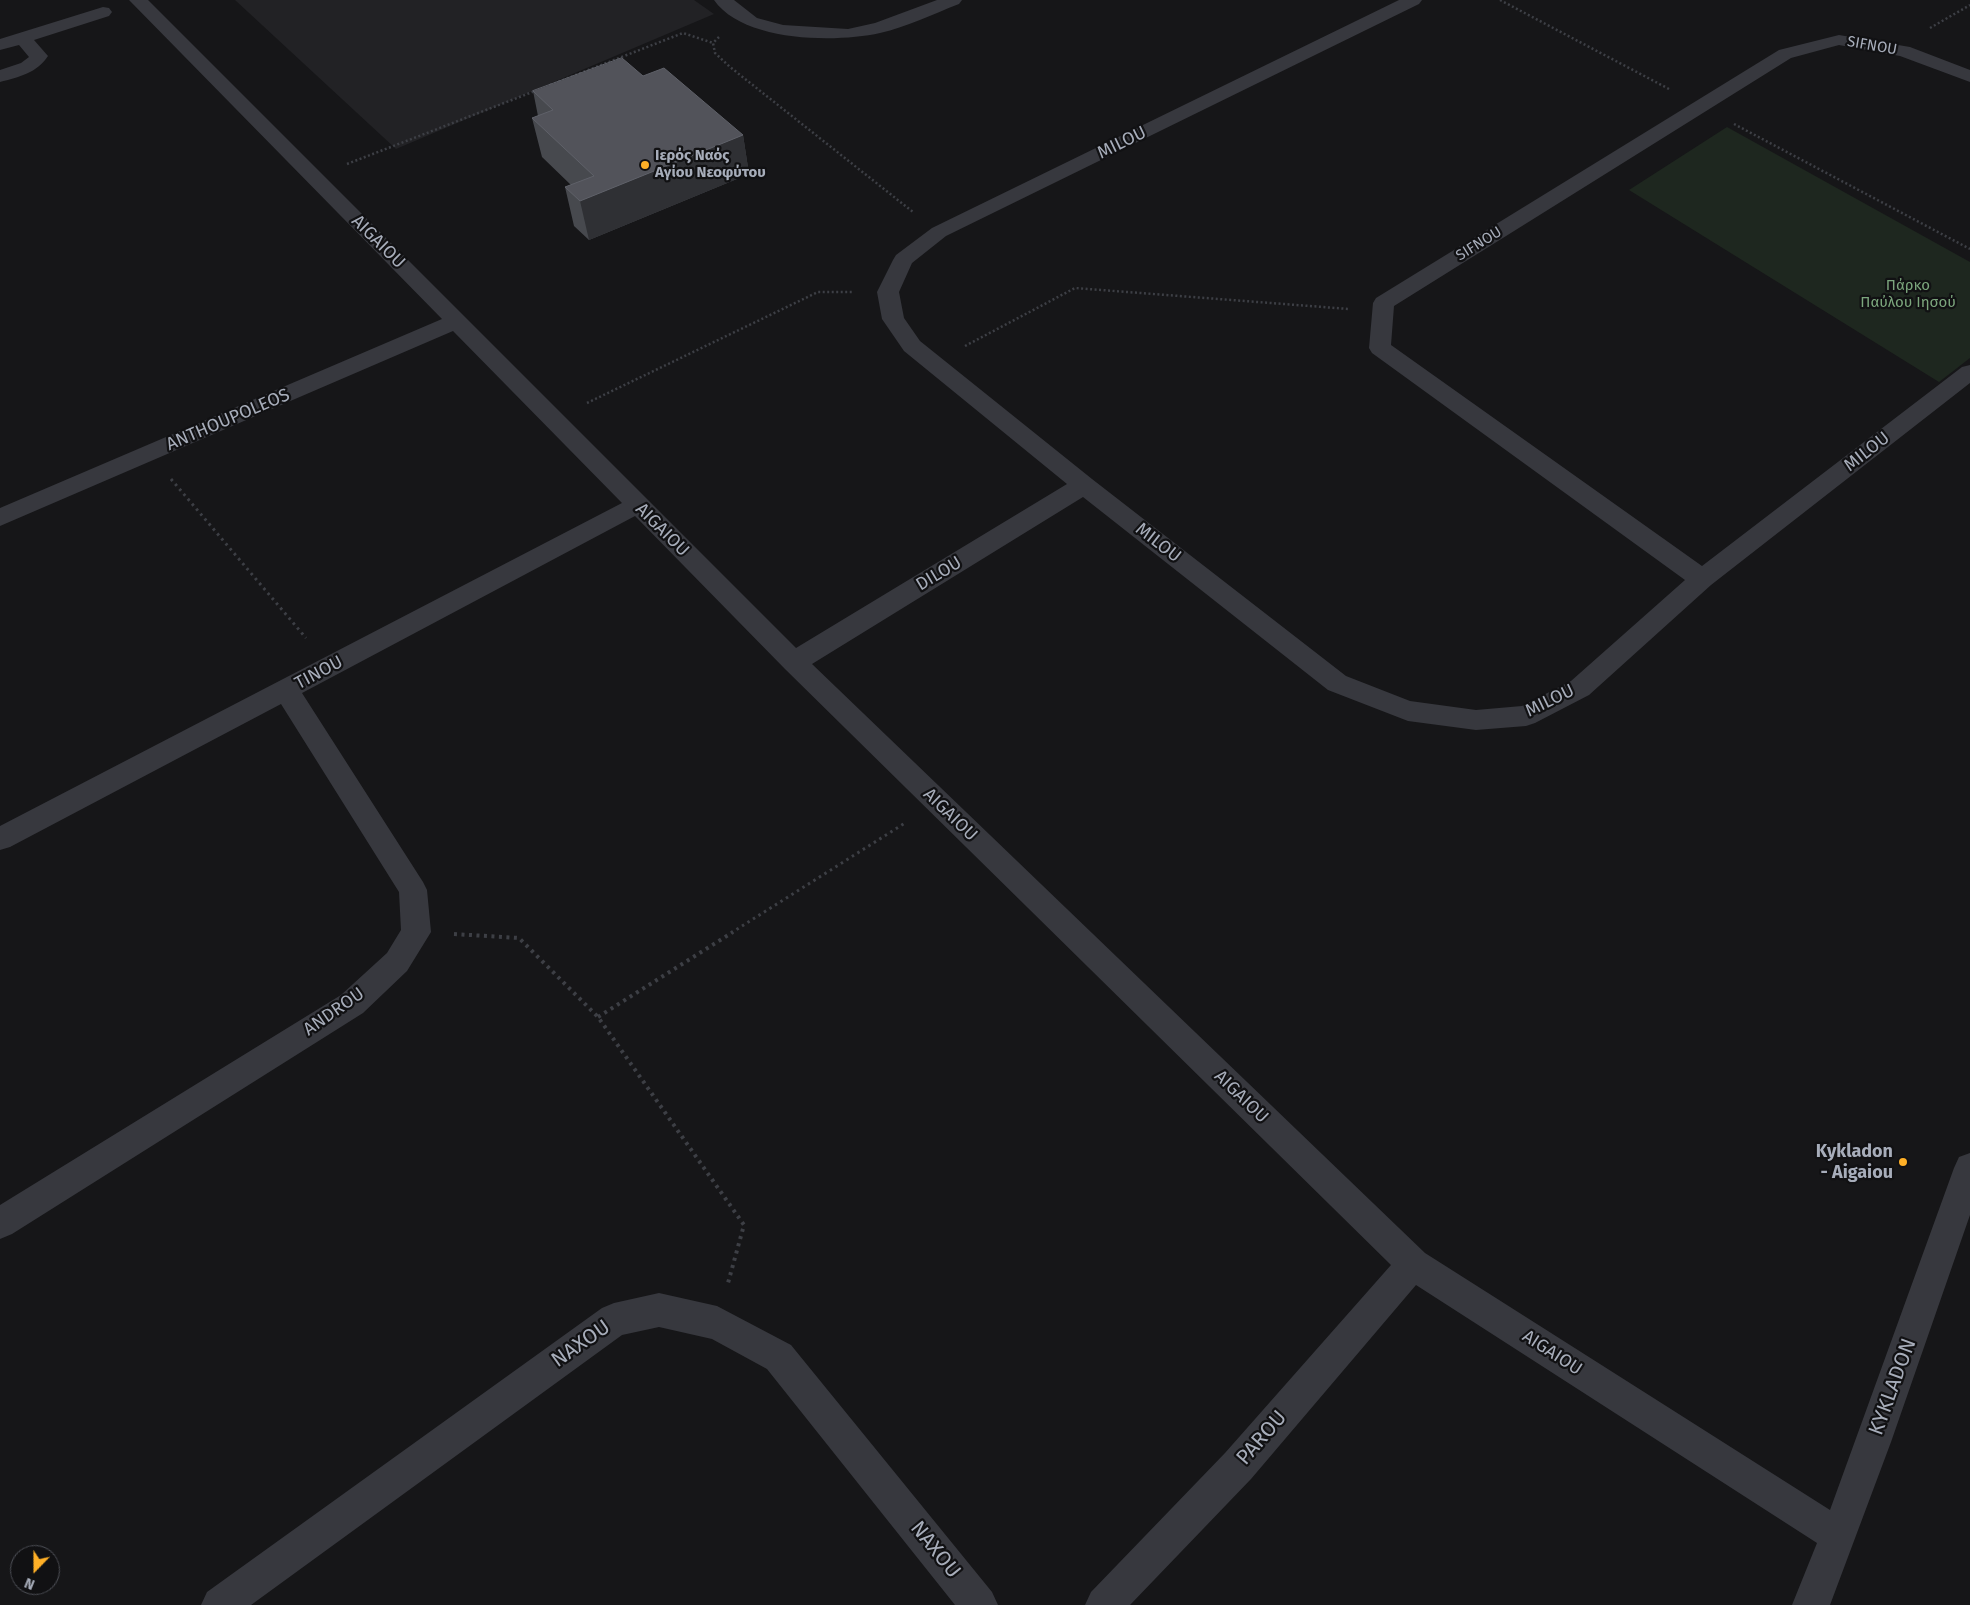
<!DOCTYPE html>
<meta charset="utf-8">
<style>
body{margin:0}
#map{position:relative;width:1970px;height:1605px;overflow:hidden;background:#161618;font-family:"Fira Sans",sans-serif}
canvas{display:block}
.north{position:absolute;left:10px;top:1545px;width:50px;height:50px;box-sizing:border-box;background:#111113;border:1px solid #4d4f56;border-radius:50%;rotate:202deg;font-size:14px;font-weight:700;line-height:20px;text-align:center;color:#a7adba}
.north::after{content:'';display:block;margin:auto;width:18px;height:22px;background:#ffb027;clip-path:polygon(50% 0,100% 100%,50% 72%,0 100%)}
</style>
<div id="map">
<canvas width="1970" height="1605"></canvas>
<div class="north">N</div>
</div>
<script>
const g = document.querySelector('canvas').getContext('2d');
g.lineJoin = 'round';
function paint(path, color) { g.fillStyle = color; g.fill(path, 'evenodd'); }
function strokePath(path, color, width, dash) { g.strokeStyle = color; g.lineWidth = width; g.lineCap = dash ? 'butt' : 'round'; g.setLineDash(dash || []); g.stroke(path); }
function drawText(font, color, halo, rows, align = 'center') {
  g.font = font + ' "Fira Sans",sans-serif'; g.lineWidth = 4.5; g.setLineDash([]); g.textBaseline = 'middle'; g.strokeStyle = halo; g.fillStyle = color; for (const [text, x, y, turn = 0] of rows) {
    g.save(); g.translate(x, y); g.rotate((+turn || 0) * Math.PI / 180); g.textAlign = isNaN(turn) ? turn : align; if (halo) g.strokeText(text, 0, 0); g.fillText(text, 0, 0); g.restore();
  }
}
const built = new Path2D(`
 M 235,0 L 694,0 L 714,14 L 396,149 Z`);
const green = new Path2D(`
 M 1727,127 L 1970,262 L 1970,358 L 1939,382 L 1629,190 Z`);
const pathFar2 = new Path2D(`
 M 1500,0 L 1669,89
 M 1930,28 L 1970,5
 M 719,37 L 713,43 L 715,53 L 730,67 L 913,212
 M 550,85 L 683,33 L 713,43
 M 1734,124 L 1970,249
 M 347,164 L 535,91
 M 965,346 L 1075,288 L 1349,309
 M 587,403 L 818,292 L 853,292`);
const pathFar1 = new Path2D(`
 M 171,479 L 306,638
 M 731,933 L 905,823`);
const path = new Path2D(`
 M 454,934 L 519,938 L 598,1017 L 744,1225 L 728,1283
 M 598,1017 L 733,932`);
const minor = new Path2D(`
 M 129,0 L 148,0 L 796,648 L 1067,484 L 904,351 L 882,319 L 877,292 L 893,260 L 896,255 L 932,228 L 1399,0 L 1422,0 L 1419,4 L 946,236 L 912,263 L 899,292 L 904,318 L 920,341 L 1092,479 L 1346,676 L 1410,701 L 1476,710 L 1522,706 L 1571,681 L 1685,580 L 1372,353 L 1369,348 L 1373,303 L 1376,298 L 1779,50 L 1839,35 L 1910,47 L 1970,70 L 1970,82 L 1900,56 L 1839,45 L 1791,58 L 1394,306 L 1391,345 L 1702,566 L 1962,367 L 1970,365 L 1970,383 L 1711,585 L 1589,695 L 1535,723 L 1526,726 L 1476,730 L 1408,721 L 1328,690 L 1083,497 L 812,664 L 1425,1253 L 1830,1510 L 1954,1168 L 1959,1157 L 1970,1153 L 1970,1215 L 1891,1442 L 1830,1605 L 1792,1605 L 1817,1543 L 1416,1285 L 1251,1479 L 1130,1605 L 1085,1605 L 1091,1592 L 1225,1453 L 1391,1265 L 785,669 L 635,516 L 302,693 L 423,882 L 427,890 L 431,932 L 407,971 L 363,1013 L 12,1234 L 0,1239 L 0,1205 L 341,995 L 387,953 L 401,930 L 399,892 L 281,704 L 10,847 L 0,850 L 0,826 L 622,503 L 453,331 L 0,526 L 0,508 L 442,319 Z
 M 714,0 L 734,0 L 757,18 L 783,25 L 848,29 L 875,23 L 937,0 L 962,0 L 959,4 C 933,14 907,27 880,33 C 835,43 743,42 714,0 Z
 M 103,7 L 109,8 L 112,12 L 109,16 L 34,40 L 48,56 C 37,73 19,77 0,82 L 0,70 L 21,63 L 29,57 L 19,45 L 0,50 L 0,39 Z
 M 659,1293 L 717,1306 L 791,1345 L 992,1592 L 998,1605 L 955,1605 L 767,1369 L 712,1339 L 659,1327 L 622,1335 L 251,1605 L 201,1605 L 207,1592 L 602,1308 L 614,1303 Z`);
const wall = new Path2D(`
 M 643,76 L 743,135 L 749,174 L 589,240 L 574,226 L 565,187 L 571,185 L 542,157 L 532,118 L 538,116 L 533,91 Z`);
const shadedWall = new Path2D(`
 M 743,135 L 749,174 L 589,240 L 580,201 Z`);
const building = new Path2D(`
 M 622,58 L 643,76 L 664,68 L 743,135 L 580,201 L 565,187 L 594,176 L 532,118 L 553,110 L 533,91 Z`);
const markers = [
 [645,165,5,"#ffb027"],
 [1903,1162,5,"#ffb027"]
];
const farStreetnames = [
 ["SIFNOU",1872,46,10],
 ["SIFNOU",1479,244,-32]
];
const farPoinames = [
 ["Ιερός Ναός",655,156],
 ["Αγίου Νεοφύτου",655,173]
];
const farParknames = [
 ["Πἀρκο",1908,286],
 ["Παὐλου Ιησού",1908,303]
];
const streetNames = [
 ["MILOU",1122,143,-26],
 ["AIGAIOU",378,242,45],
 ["ANTHOUPOLEOS",228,420,-23],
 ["MILOU",1867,452,-38],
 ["AIGAIOU",662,530,45],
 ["MILOU",1158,543,38],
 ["DILOU",939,574,-31],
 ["TINOU",319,673,-28],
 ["MILOU",1550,701,-26],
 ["AIGAIOU",950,815,44],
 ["ANDROU",334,1012,-35],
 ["AIGAIOU",1241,1097,44],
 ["AIGAIOU",1552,1353,33]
];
const poiNames = [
 ["Kykladon",1893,1152],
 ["- Aigaiou",1893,1173]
];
const nearStreetnames = [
 ["NAXOU",581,1344,-35],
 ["KYKLADON",1893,1387,-70],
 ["PAROU",1262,1438,-49],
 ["NAXOU",935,1550,51]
];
paint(built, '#222225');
paint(green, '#1e271f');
strokePath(pathFar2, '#3d3f45', 2.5, [2, 2.5]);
strokePath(pathFar1, '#3d3f45', 3, [2.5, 4]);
strokePath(path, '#3d3f45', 4, [3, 4.5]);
paint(minor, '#37383e');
paint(wall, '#47494e');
paint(shadedWall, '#2f3034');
paint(building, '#52535a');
strokePath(building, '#5f6169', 1);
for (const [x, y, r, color] of markers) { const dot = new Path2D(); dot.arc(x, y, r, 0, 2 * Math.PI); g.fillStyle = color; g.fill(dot); strokePath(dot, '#111113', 2); }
drawText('15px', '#a7adba', '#111113', farStreetnames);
drawText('bold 15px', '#a7adba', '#111113', farPoinames, 'left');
drawText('15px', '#7ca67d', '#111113', farParknames);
drawText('18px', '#a7adba', '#111113', streetNames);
drawText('bold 18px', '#a7adba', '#111113', poiNames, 'right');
drawText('21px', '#a7adba', '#111113', nearStreetnames);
</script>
